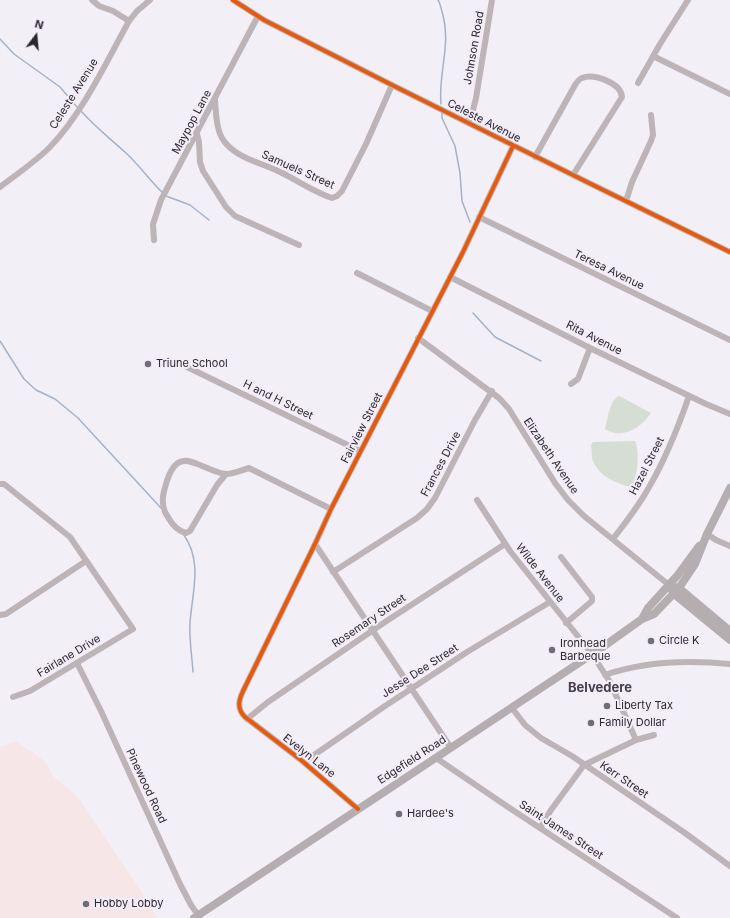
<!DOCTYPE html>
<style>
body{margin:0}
#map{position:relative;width:730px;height:918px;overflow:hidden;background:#f3eff6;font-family:Inter,sans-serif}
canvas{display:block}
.north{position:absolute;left:16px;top:16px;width:40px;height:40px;-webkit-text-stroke:3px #f3ecf9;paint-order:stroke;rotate:16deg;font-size:11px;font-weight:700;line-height:16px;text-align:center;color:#2b282d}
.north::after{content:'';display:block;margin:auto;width:14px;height:18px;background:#2b282d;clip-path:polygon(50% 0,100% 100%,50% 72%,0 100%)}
</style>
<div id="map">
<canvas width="730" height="918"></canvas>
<div class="north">N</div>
</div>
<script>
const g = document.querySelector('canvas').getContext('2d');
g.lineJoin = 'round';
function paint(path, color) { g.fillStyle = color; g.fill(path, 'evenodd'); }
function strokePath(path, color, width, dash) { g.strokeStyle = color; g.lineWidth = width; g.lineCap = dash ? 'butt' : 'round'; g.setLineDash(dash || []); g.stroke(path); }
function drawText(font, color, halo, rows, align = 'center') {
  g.font = font + ' Inter,sans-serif'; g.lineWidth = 4; g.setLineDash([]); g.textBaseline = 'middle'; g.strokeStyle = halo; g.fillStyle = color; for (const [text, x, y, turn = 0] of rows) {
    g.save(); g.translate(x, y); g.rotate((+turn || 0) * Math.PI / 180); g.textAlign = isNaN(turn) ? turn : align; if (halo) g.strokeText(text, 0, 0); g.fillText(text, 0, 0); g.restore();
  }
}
const commercial = new Path2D(`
 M 16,741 L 46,762 L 52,775 L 78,797 L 141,891 L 157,918 L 0,918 L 0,747 Z`);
const green = new Path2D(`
 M 619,396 L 651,413 C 641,428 622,440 605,429 C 608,419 609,401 619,396 Z
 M 635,441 C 640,452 638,477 631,487 C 616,483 600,477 593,461 C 591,457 592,450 591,445 L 593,442 Z`);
const stream = new Path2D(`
 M 438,0 C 441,4 441,10 443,15 C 451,46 438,74 441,104
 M 0,39 L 14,54 L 60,87 L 77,107
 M 81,111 C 96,128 111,139 127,154 C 140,166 150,181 163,193
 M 442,113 L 442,118 L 455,146 L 460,173 L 462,201 L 470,222
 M 166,196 L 190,205 L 209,220
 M 473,313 L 495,337 L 541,361
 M 0,341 L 24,379 L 36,390 L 55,399 L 78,418 L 161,508
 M 184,535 C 203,563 192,592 190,623 C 189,639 192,656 193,672`);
const minor = new Path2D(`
 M 92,0 L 99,6 L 113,11 L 129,21
 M 233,0 L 264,20 L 392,85 L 589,183 L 730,252
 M 653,56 L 730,94
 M 638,83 L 660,44 L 688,0
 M 215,100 C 216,112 216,131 224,141 C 236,158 262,163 280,172 C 297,180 314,192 332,198 L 337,196 L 342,191 L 366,144 L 392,85
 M 468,122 L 473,110 L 476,98 L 492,0
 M 197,134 L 199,142 L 200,162 L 203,171 L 226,207 L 235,216 L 299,245
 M 535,157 L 575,85 C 577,82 579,79 582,78 C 594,73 621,83 622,97 L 573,175
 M 0,187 C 17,174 35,162 50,147 C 82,114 107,61 129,21 L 137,11 L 150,0
 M 626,201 L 632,182 L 651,141 L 653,135 L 651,115
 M 479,217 L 730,340
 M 154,240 L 153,224 L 161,200 L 258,16
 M 357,273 L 432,311
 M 450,277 L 590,348 L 706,404 L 730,414
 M 418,338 L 499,398 L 509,409 L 555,483 L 568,500 L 584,516 L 669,585
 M 187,367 L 360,451
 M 571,384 L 578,379 L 590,348
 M 226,474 L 217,485 L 190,531 L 186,533 C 175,530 170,521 165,512 C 161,502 163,494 166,484 C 178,442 198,469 225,474 C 231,475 242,470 249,468 L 331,509
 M 0,484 L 4,484 L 70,537 L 133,629 L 30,691 L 13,697
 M 477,500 L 510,551 L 592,654 L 610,682 L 636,740
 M 707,534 L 716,540 L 730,546
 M 613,539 C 625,523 638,507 648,489 C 665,460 678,428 689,396
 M 315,544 L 451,748
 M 561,557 L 592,597 L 592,601 L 566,623
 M 333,572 L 417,518 L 427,509 L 435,498 L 475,420 L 492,391
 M 0,615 L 6,614 L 86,561
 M 77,663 L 101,711 L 180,884 L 191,905 L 198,915
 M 605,675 C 645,661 688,660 730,664
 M 512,708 L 525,725 L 541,738 L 572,756 L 685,833 L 730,866
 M 247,719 L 268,702 L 385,622 L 505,544
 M 436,758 L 508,807 L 677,918
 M 304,762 L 385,706 L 467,652 L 550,602
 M 358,809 L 301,760 L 245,717 C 234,706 241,695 247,683 L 315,544 L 331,509 L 463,252 L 513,146
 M 540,828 L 551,810 L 584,765 L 636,740 L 654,735`);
const major = new Path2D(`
 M 674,587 L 679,588 L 730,631
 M 671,589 L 674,594 L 730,640
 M 642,619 L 648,608 L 677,576 L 699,546
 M 194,918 L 600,649 L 642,619 L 654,614 L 679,588 L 695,564 L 707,534 L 730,488`);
const cycleway = new Path2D(`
 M 233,0 L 264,20 L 392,85 L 589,183 L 730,252
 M 358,809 L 301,760 L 245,717 C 234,706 241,695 247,683 L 315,544 L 331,509 L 463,252 L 513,146`);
const markers = [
 [148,364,4,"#716e73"],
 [651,641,4,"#716e73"],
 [552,650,4,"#716e73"],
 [607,706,4,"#716e73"],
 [591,723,4,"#716e73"],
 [399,814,4,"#716e73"],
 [86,904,4,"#716e73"]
];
const streetNames = [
 ["Johnson Road",474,48,-80],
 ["Celeste Avenue",74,94,-58],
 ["Celeste Avenue",484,121,27],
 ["Maypop Lane",192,122,-62],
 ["Samuels Street",298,170,24],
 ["Teresa Avenue",609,270,26],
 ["Rita Avenue",594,338,27],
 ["H and H Street",278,400,26],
 ["Fairview Street",362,428,-63],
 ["Elizabeth Avenue",551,456,56],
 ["Frances Drive",441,464,-62],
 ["Hazel Street",647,466,-63],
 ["Wilde Avenue",540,573,52],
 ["Rosemary Street",369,621,-34],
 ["Fairlane Drive",69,656,-31],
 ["Jesse Dee Street",420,671,-33],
 ["Evelyn Lane",309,756,38],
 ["Edgefield Road",412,760,-33],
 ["Kerr Street",624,780,34],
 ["Pinewood Road",146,786,65],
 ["Saint James Street",561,830,33]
];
const poiNames = [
 ["Triune School",156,364],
 ["Circle K",659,641],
 ["Ironhead",560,644],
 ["Barbeque",560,657],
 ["Liberty Tax",615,706],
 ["Family Dollar",599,723],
 ["Hardee's",407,814],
 ["Hobby Lobby",94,904]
];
const quarterNames = [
 ["Belvedere",600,688]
];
paint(commercial, '#f6e6e8');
paint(green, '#d6ddd3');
strokePath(stream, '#a2b2c9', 1.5);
strokePath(minor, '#bcb4b7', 6);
strokePath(major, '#b4aeb0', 8);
strokePath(cycleway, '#e8590c', 4);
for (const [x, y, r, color] of markers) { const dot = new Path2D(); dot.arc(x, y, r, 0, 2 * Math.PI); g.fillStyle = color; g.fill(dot); strokePath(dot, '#f3ecf9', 1.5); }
drawText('11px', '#2b282d', '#f3ecf9', streetNames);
drawText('11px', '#2b282d', '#f3ecf9', poiNames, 'left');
drawText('bold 13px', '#453f4a', '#f3ecf9', quarterNames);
</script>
